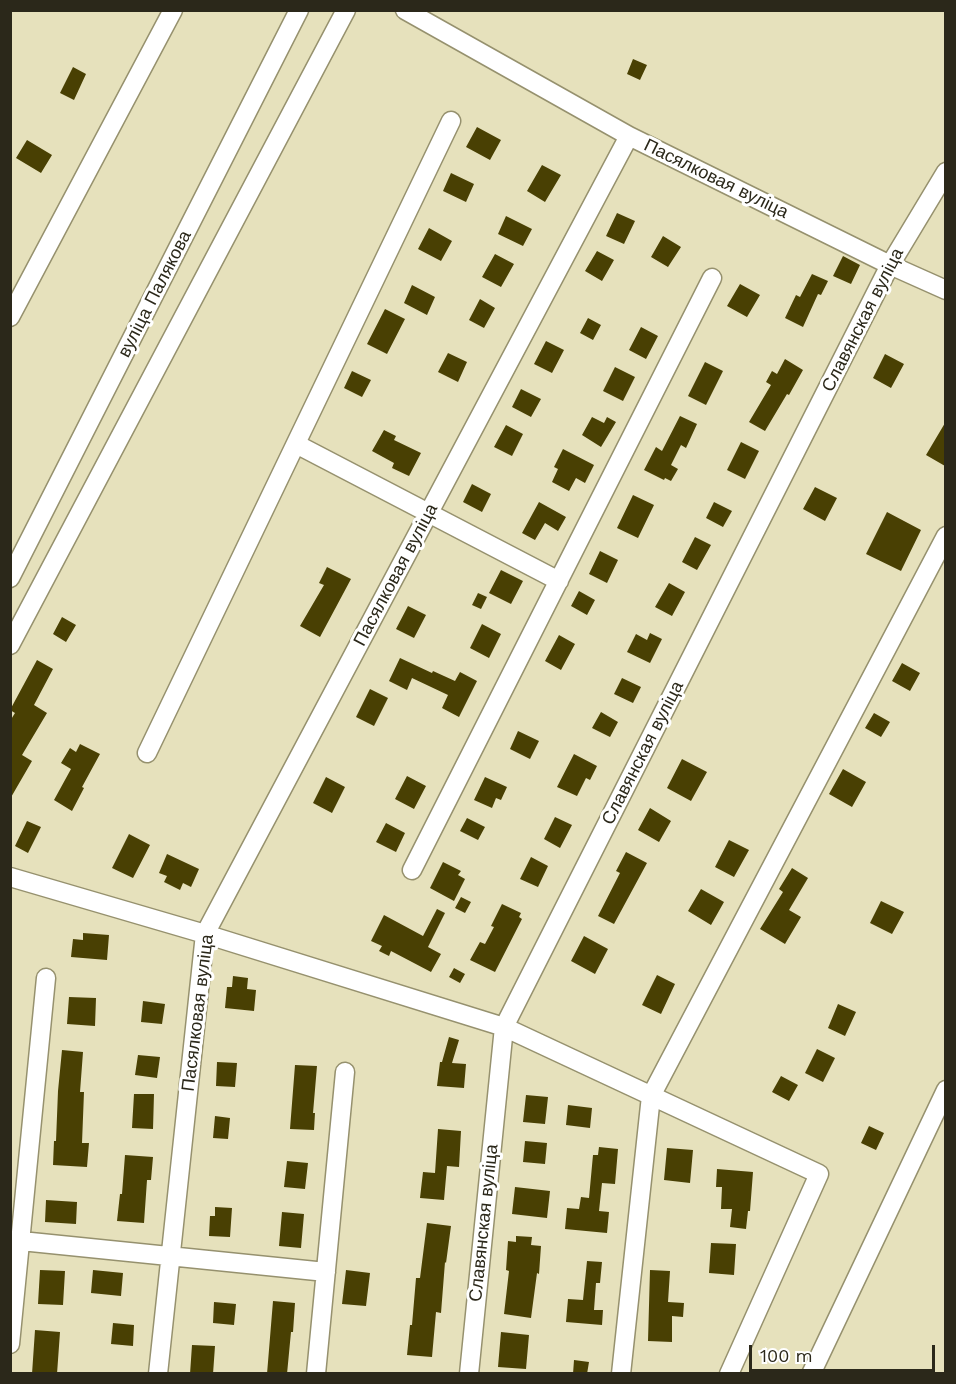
<!DOCTYPE html>
<meta charset="utf-8">
<style>
body{margin:0}
#map{position:relative;width:956px;height:1384px;overflow:hidden;background:#e6e1bc;font-family:"Work Sans",sans-serif}
canvas{display:block}
.frame{position:absolute;inset:0;border:12px solid #2b281a;pointer-events:none}
.scale{position:absolute;left:749px;top:1345px;width:186px;height:27px;box-sizing:border-box;border:3px solid #2b281a;border-top:0;padding-left:8px;font-size:18px;line-height:21px;white-space:nowrap;color:#2b281a;-webkit-text-stroke:4px #fff;paint-order:stroke}
</style>
<div id="map">
<canvas width="956" height="1384"></canvas>
<div class="frame"></div>
<div class="scale">100 m</div>
</div>
<script>
const g = document.querySelector('canvas').getContext('2d');
g.lineJoin = 'round';
function paint(path, color) { g.fillStyle = color; g.fill(path, 'evenodd'); }
function strokePath(path, color, width, dash) { g.strokeStyle = color; g.lineWidth = width; g.lineCap = dash ? 'butt' : 'round'; g.setLineDash(dash || []); g.stroke(path); }
function drawText(font, color, halo, rows, align = 'center') {
  g.font = font + ' "Work Sans",sans-serif'; g.lineWidth = 6; g.setLineDash([]); g.textBaseline = 'middle'; g.strokeStyle = halo; g.fillStyle = color; for (const [text, x, y, turn = 0] of rows) {
    g.save(); g.translate(x, y); g.rotate((+turn || 0) * Math.PI / 180); g.textAlign = isNaN(turn) ? turn : align; if (halo) g.strokeText(text, 0, 0); g.fillText(text, 0, 0); g.restore();
  }
}
const building = new Path2D(`
 M 633,59 L 647,65 L 640,80 L 627,74 Z
 M 73,67 L 86,74 L 74,100 L 60,93 Z
 M 477,127 L 501,140 L 490,160 L 466,147 Z
 M 27,140 L 52,155 L 41,173 L 16,158 Z
 M 542,165 L 561,175 L 545,202 L 527,191 Z
 M 451,173 L 474,184 L 466,202 L 443,191 Z
 M 617,213 L 635,221 L 624,244 L 606,236 Z
 M 506,216 L 532,229 L 523,246 L 498,234 Z
 M 429,228 L 452,241 L 441,261 L 418,249 Z
 M 663,236 L 681,247 L 668,267 L 651,257 Z
 M 597,251 L 614,260 L 602,281 L 585,271 Z
 M 495,254 L 514,264 L 501,287 L 482,277 Z
 M 843,256 L 860,265 L 851,284 L 833,276 Z
 M 812,274 L 828,281 L 821,295 L 818,294 L 803,327 L 785,318 L 796,295 L 800,297 Z
 M 740,284 L 760,295 L 747,317 L 727,306 Z
 M 412,285 L 435,297 L 427,315 L 404,303 Z
 M 480,299 L 495,308 L 484,328 L 469,320 Z
 M 385,309 L 405,319 L 387,354 L 367,344 Z
 M 588,318 L 601,325 L 593,340 L 580,333 Z
 M 641,327 L 658,336 L 646,359 L 629,350 Z
 M 546,341 L 564,350 L 552,373 L 534,364 Z
 M 448,353 L 467,362 L 458,382 L 438,372 Z
 M 885,354 L 904,364 L 891,388 L 873,378 Z
 M 785,359 L 803,370 L 789,395 L 787,394 L 765,431 L 749,422 L 771,385 L 766,382 L 772,371 L 777,374 Z
 M 705,362 L 723,371 L 706,405 L 688,396 Z
 M 615,367 L 635,377 L 623,401 L 603,391 Z
 M 352,371 L 371,380 L 362,397 L 344,388 Z
 M 521,389 L 541,399 L 531,417 L 512,407 Z
 M 680,416 L 697,424 L 686,448 L 681,445 L 671,465 L 678,469 L 671,481 L 665,478 L 664,480 L 644,470 L 656,447 L 662,451 Z
 M 592,417 L 604,423 L 607,417 L 616,422 L 601,447 L 582,435 Z
 M 945,423 L 945,466 L 926,455 Z
 M 506,425 L 523,434 L 512,456 L 494,447 Z
 M 384,430 L 396,436 L 394,440 L 421,453 L 409,476 L 392,468 L 394,463 L 372,451 Z
 M 741,442 L 759,451 L 745,479 L 727,470 Z
 M 563,449 L 594,465 L 585,483 L 576,478 L 569,491 L 552,482 L 558,469 L 554,467 Z
 M 472,484 L 491,494 L 482,512 L 463,502 Z
 M 815,487 L 837,498 L 825,521 L 803,509 Z
 M 633,495 L 654,505 L 638,538 L 617,528 Z
 M 539,502 L 566,517 L 558,531 L 545,523 L 535,540 L 522,533 Z
 M 714,502 L 732,511 L 723,527 L 706,518 Z
 M 887,512 L 921,530 L 901,571 L 866,554 Z
 M 695,537 L 711,545 L 697,570 L 682,562 Z
 M 600,551 L 618,560 L 607,583 L 589,574 Z
 M 327,567 L 351,579 L 320,637 L 300,626 L 324,585 L 319,583 Z
 M 501,570 L 523,581 L 511,604 L 489,593 Z
 M 669,583 L 685,592 L 672,616 L 655,607 Z
 M 579,591 L 595,600 L 587,615 L 571,606 Z
 M 478,593 L 487,597 L 481,609 L 472,605 Z
 M 408,606 L 426,615 L 414,638 L 396,629 Z
 M 62,617 L 76,625 L 66,642 L 53,634 Z
 M 482,624 L 501,634 L 489,658 L 470,648 Z
 M 650,633 L 662,639 L 650,663 L 627,652 L 636,634 L 647,640 Z
 M 559,635 L 575,644 L 561,670 L 545,661 Z
 M 400,658 L 432,673 L 433,671 L 455,681 L 460,672 L 477,681 L 459,717 L 442,708 L 448,695 L 412,678 L 407,690 L 389,681 Z
 M 37,660 L 53,669 L 34,705 L 47,713 L 22,755 L 32,761 L 10,799 L 10,721 L 15,713 L 10,710 Z
 M 902,663 L 920,673 L 910,691 L 892,681 Z
 M 622,678 L 641,687 L 633,703 L 614,694 Z
 M 370,689 L 388,698 L 374,726 L 356,717 Z
 M 601,712 L 618,722 L 610,737 L 592,728 Z
 M 874,713 L 890,722 L 881,737 L 865,728 Z
 M 518,731 L 539,741 L 530,759 L 510,749 Z
 M 80,744 L 100,754 L 82,787 L 84,788 L 72,811 L 54,800 L 71,769 L 61,763 L 70,748 L 76,752 Z
 M 574,754 L 597,766 L 590,780 L 586,778 L 577,796 L 557,787 Z
 M 682,759 L 707,772 L 691,801 L 667,788 Z
 M 843,769 L 866,782 L 852,807 L 829,794 Z
 M 407,776 L 426,786 L 414,809 L 395,799 Z
 M 326,777 L 345,787 L 332,813 L 313,803 Z
 M 485,777 L 507,787 L 501,800 L 496,798 L 492,808 L 474,800 Z
 M 650,808 L 671,821 L 659,842 L 638,830 Z
 M 555,817 L 572,825 L 560,848 L 544,839 Z
 M 467,818 L 485,827 L 478,840 L 460,831 Z
 M 27,821 L 41,827 L 28,853 L 15,846 Z
 M 386,823 L 405,833 L 396,852 L 376,842 Z
 M 129,834 L 150,845 L 133,878 L 112,868 Z
 M 729,840 L 749,850 L 734,877 L 715,867 Z
 M 626,852 L 647,863 L 614,924 L 598,916 L 620,873 L 616,871 Z
 M 167,854 L 199,869 L 191,887 L 183,883 L 180,890 L 164,882 L 167,876 L 159,873 Z
 M 531,857 L 548,866 L 538,887 L 520,879 Z
 M 443,862 L 461,871 L 458,875 L 465,879 L 454,901 L 430,888 Z
 M 792,868 L 808,878 L 789,910 L 801,917 L 785,944 L 760,929 L 783,892 L 779,889 Z
 M 701,889 L 724,902 L 711,925 L 688,911 Z
 M 461,897 L 471,902 L 465,913 L 455,908 Z
 M 881,901 L 904,912 L 892,934 L 870,923 Z
 M 502,904 L 521,913 L 519,917 L 522,919 L 495,972 L 470,960 L 480,942 L 485,944 L 494,927 L 491,926 Z
 M 437,909 L 445,913 L 428,947 L 441,954 L 431,972 L 391,951 L 389,956 L 379,951 L 382,946 L 371,941 L 384,915 L 423,936 Z
 M 83,933 L 109,935 L 107,960 L 71,957 L 73,939 L 83,940 Z
 M 584,936 L 608,949 L 595,974 L 571,961 Z
 M 454,968 L 465,974 L 460,983 L 449,977 Z
 M 657,975 L 675,984 L 661,1014 L 642,1005 Z
 M 233,976 L 248,978 L 247,989 L 256,990 L 254,1011 L 225,1008 L 227,987 L 232,987 Z
 M 69,997 L 96,998 L 95,1026 L 67,1024 Z
 M 143,1001 L 165,1004 L 162,1024 L 141,1022 Z
 M 838,1004 L 856,1012 L 845,1036 L 828,1028 Z
 M 449,1037 L 459,1040 L 452,1063 L 466,1064 L 464,1088 L 437,1086 L 440,1062 L 442,1062 Z
 M 817,1049 L 835,1058 L 823,1082 L 805,1073 Z
 M 62,1050 L 83,1052 L 80,1092 L 84,1092 L 82,1143 L 89,1143 L 87,1167 L 53,1165 L 54,1141 L 56,1141 L 58,1091 Z
 M 138,1055 L 160,1057 L 157,1078 L 135,1075 Z
 M 217,1062 L 237,1063 L 235,1087 L 216,1086 Z
 M 295,1065 L 317,1066 L 313,1113 L 315,1113 L 314,1130 L 290,1129 Z
 M 781,1076 L 798,1085 L 789,1101 L 772,1092 Z
 M 134,1094 L 154,1094 L 153,1129 L 132,1128 Z
 M 526,1095 L 548,1097 L 545,1124 L 523,1122 Z
 M 568,1105 L 592,1108 L 590,1128 L 566,1125 Z
 M 215,1116 L 230,1118 L 228,1139 L 213,1138 Z
 M 869,1126 L 884,1133 L 876,1150 L 861,1143 Z
 M 438,1129 L 461,1131 L 459,1167 L 447,1166 L 444,1200 L 420,1198 L 423,1172 L 435,1173 Z
 M 525,1141 L 547,1143 L 545,1164 L 523,1162 Z
 M 599,1147 L 618,1149 L 615,1184 L 602,1183 L 599,1211 L 609,1212 L 607,1233 L 565,1229 L 567,1208 L 579,1209 L 581,1197 L 589,1198 L 593,1155 L 598,1155 Z
 M 667,1148 L 693,1150 L 690,1183 L 664,1180 Z
 M 125,1155 L 153,1157 L 151,1180 L 147,1180 L 144,1223 L 117,1221 L 120,1194 L 122,1194 Z
 M 287,1161 L 308,1163 L 305,1189 L 284,1187 Z
 M 717,1169 L 753,1172 L 750,1211 L 748,1211 L 746,1229 L 730,1227 L 732,1209 L 721,1209 L 722,1187 L 716,1187 Z
 M 515,1187 L 550,1191 L 547,1218 L 512,1214 Z
 M 46,1200 L 77,1202 L 76,1224 L 45,1222 Z
 M 215,1207 L 232,1208 L 230,1237 L 209,1236 L 210,1216 L 215,1216 Z
 M 282,1212 L 304,1214 L 301,1248 L 279,1246 Z
 M 427,1223 L 451,1226 L 446,1263 L 445,1262 L 441,1313 L 436,1312 L 432,1357 L 407,1355 L 410,1325 L 412,1325 L 416,1278 L 420,1278 Z
 M 516,1236 L 532,1237 L 531,1245 L 541,1246 L 539,1274 L 537,1273 L 531,1318 L 504,1314 L 509,1271 L 506,1270 L 508,1241 L 516,1242 Z
 M 711,1243 L 736,1244 L 734,1275 L 709,1273 Z
 M 587,1261 L 602,1262 L 600,1283 L 596,1283 L 594,1310 L 603,1310 L 602,1325 L 566,1322 L 568,1299 L 583,1300 Z
 M 40,1270 L 65,1271 L 63,1305 L 38,1304 Z
 M 93,1270 L 123,1273 L 121,1296 L 91,1293 Z
 M 346,1270 L 370,1273 L 366,1306 L 342,1304 Z
 M 650,1270 L 670,1271 L 668,1302 L 684,1303 L 683,1317 L 672,1316 L 672,1342 L 648,1341 Z
 M 273,1301 L 295,1303 L 293,1332 L 291,1332 L 287,1374 L 267,1374 Z
 M 214,1302 L 236,1304 L 234,1325 L 213,1323 Z
 M 113,1323 L 134,1325 L 133,1346 L 111,1344 Z
 M 35,1330 L 60,1332 L 57,1374 L 32,1374 Z
 M 501,1332 L 529,1335 L 526,1369 L 498,1367 Z
 M 192,1345 L 215,1346 L 213,1374 L 190,1374 Z
 M 574,1360 L 589,1362 L 587,1374 L 573,1374 Z`);
const minor = new Path2D(`
 M 405,10 L 629,136
 M 10,317 L 173,10
 M 296,444 L 559,581
 M 10,578 L 299,10
 M 10,645 L 346,10
 M 147,753 L 451,121
 M 412,870 L 712,278
 M 10,877 L 205,934 L 504,1027 L 819,1174 L 729,1374
 M 21,1241 L 326,1272
 M 10,1344 L 46,978
 M 158,1374 L 205,934 L 629,136 L 890,265 L 946,290
 M 316,1374 L 345,1072
 M 469,1374 L 504,1027 L 890,265 L 946,172
 M 621,1374 L 651,1096 L 946,536
 M 811,1374 L 946,1090`);
const streetNames = [
 ["Пасялковая вуліца",716,179,26],
 ["вуліца Палякова",155,294,-63],
 ["Славянская вуліца",863,320,-63],
 ["Пасялковая вуліца",396,575,-62],
 ["Славянская вуліца",643,753,-63],
 ["Пасялковая вуліца",198,1013,-83],
 ["Славянская вуліца",484,1223,-84]
];
paint(building, '#494003');
strokePath(minor, '#96916e', 21);
strokePath(minor, '#fff', 18);
drawText('18px', '#2b281a', '#fff', streetNames);
</script>
